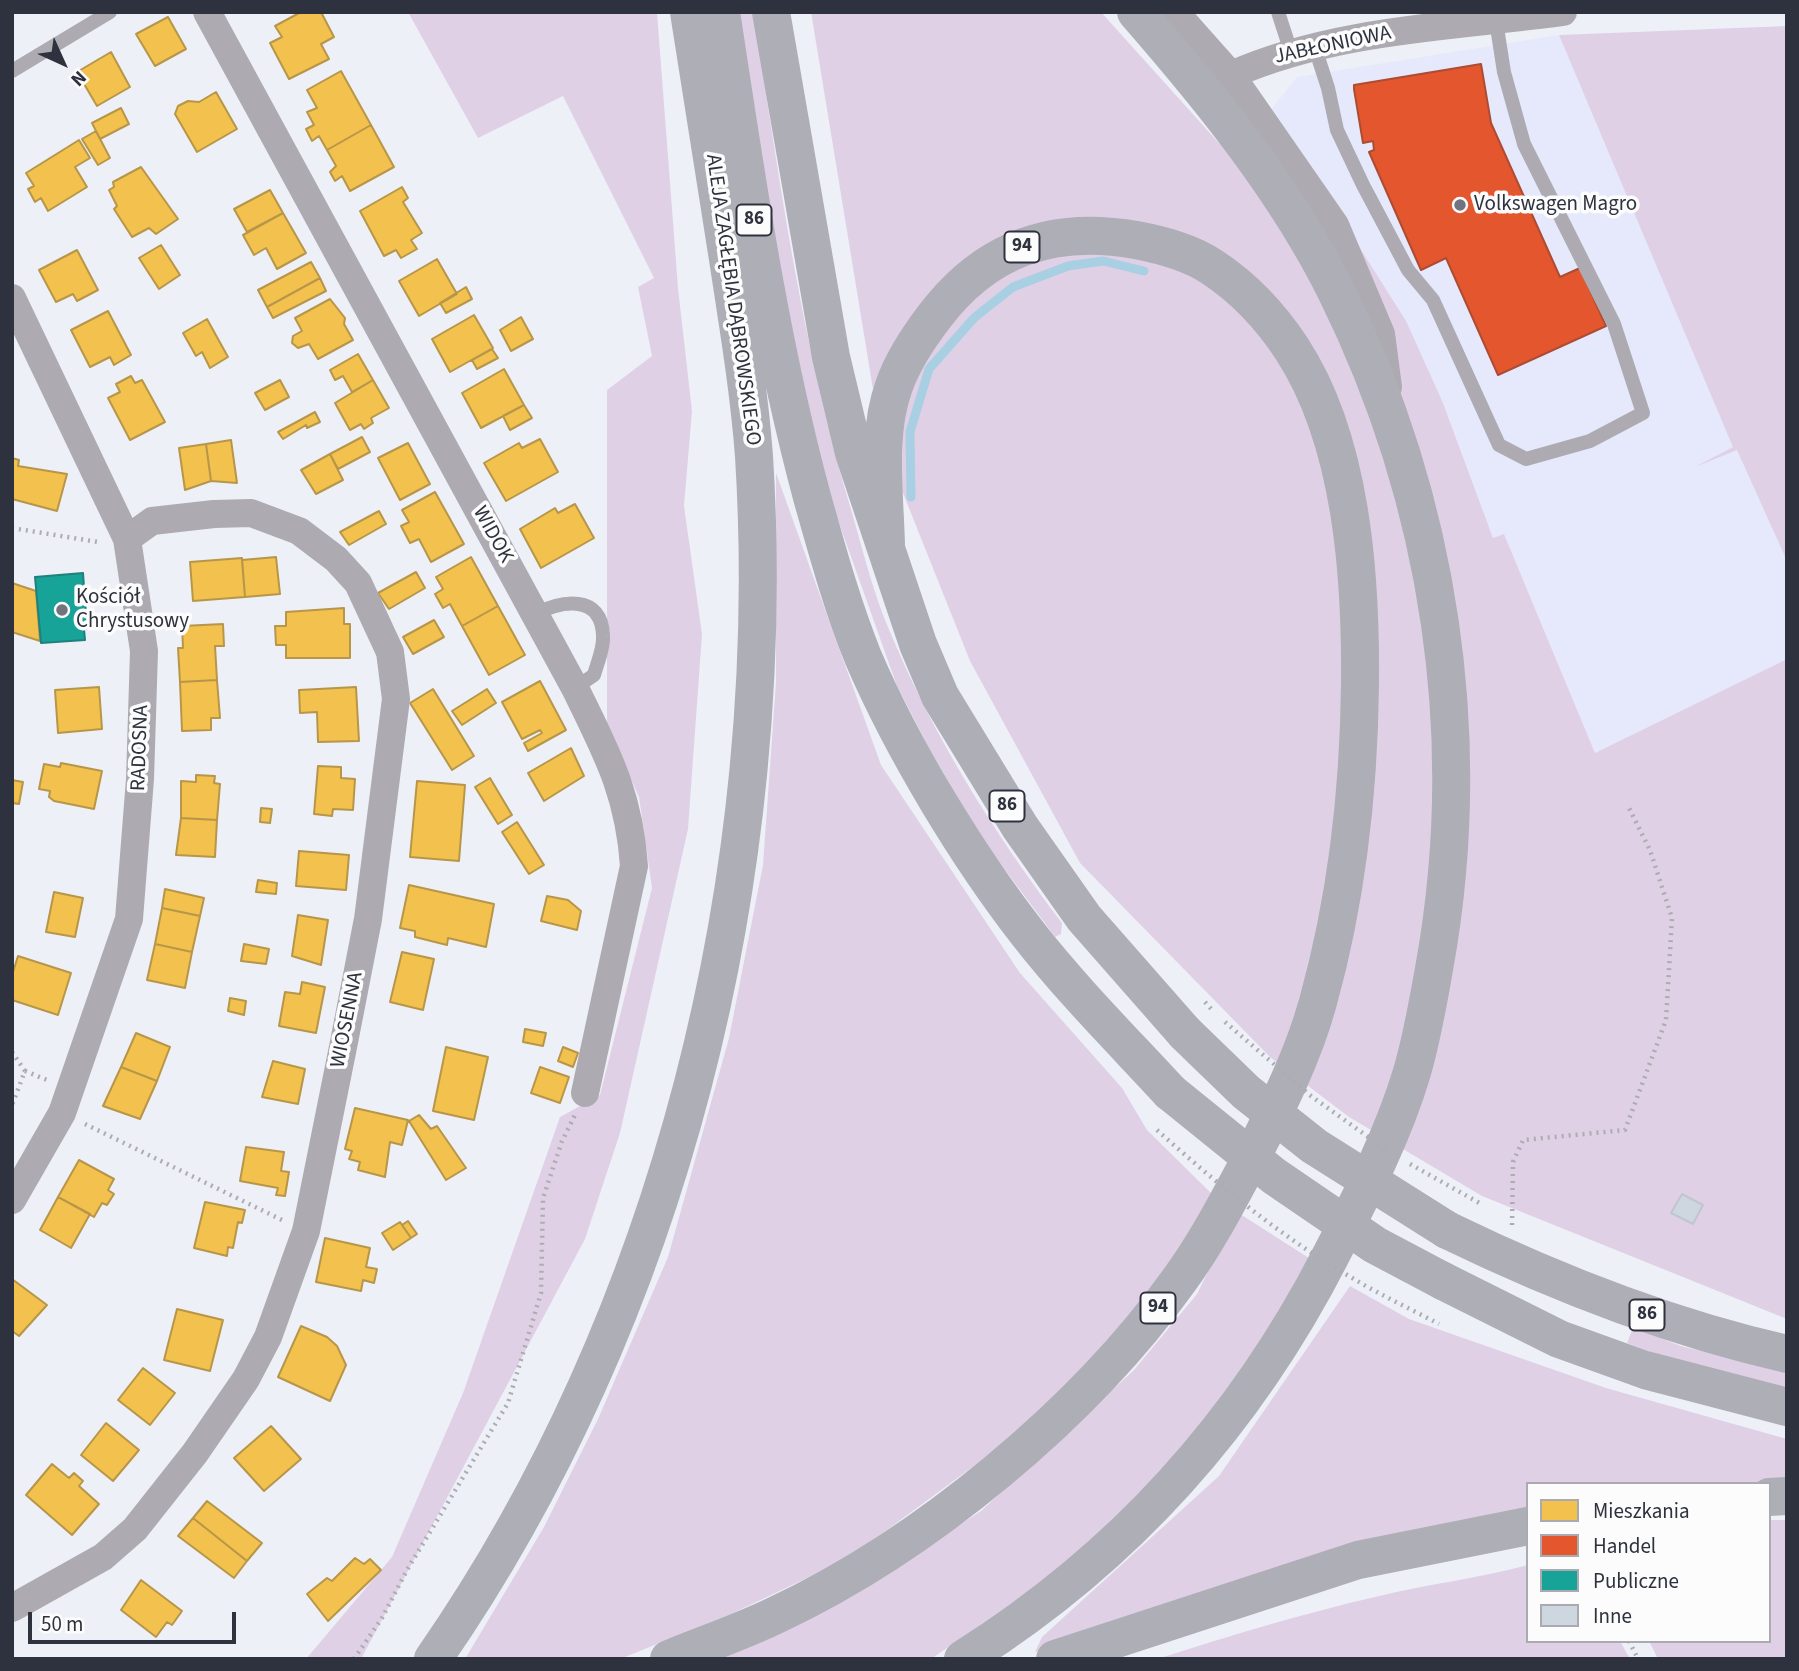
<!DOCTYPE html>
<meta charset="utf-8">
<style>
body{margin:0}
#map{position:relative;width:1799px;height:1671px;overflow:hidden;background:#eef0f8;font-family:"Source Sans 3",sans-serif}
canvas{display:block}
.frame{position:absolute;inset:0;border:14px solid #2e313e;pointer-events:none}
.legend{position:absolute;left:1526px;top:1482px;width:245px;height:161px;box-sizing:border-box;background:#fcfcfc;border:2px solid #aaabb0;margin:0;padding:9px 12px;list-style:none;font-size:21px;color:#2e313e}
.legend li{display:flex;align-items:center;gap:14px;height:35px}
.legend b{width:35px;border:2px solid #aaabb0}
.north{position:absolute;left:28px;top:28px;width:70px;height:70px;-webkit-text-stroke:5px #fcfcfc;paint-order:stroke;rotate:135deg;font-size:19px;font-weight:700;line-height:28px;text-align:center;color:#2e313e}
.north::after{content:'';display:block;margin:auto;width:24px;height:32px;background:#2e313e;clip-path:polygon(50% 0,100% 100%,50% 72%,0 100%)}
.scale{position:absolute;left:28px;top:1612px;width:208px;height:32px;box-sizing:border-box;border:4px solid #2e313e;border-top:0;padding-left:9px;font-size:21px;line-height:24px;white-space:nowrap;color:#2e313e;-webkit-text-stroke:5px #fcfcfc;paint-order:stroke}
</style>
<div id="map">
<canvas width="1799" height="1671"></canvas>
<div class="frame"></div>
<ul class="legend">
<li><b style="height:19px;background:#f2c14e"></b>Mieszkania</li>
<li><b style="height:19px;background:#e4572e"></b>Handel</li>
<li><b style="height:19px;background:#17a398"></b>Publiczne</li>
<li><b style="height:19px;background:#ced6e0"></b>Inne</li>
</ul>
<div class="north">N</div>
<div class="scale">50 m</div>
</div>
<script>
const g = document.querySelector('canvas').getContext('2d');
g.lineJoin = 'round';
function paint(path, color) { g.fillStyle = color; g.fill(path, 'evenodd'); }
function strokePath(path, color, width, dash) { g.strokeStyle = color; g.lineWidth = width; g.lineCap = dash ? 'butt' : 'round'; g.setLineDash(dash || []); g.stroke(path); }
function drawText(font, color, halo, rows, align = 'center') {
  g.font = font + ' "Source Sans 3",sans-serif'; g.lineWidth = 7; g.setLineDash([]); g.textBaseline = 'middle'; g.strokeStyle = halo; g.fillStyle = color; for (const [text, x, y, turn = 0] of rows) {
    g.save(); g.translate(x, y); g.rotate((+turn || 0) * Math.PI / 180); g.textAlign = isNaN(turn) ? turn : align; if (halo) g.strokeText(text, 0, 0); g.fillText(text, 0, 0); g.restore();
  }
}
const built = new Path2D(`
 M 1559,35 L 1787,561 L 1787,659 L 1595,753 L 1504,534 L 1493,538 L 1443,403 L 1270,111 L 1297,77 Z`);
const green = new Path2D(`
 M 408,12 L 657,12 L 678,288 L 692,411 L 684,506 L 702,634 L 688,829 L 620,1133 L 585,1239 L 361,1659 L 306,1659 L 392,1557 L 463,1393 L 560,1117 L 600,1095 L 652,888 L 639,797 L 607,727 L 607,390 L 652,356 L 638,287 L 654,278 L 563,96 L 478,138 Z
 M 737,12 L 754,12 C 779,181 803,352 853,516 C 864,555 874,595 890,632 C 934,737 993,832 1062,923 L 1061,934 L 1055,937 L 1050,930 L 982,839 L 930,750 L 897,686 L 834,509 L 793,346 Z
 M 811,12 L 1101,12 L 1218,142 L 1344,223 L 1406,321 L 1443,403 L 1493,538 L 1504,534 L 1595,753 L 1787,659 L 1787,1319 L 1482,1196 L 1349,1117 L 1270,1057 L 1080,863 L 970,661 L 881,438 Z
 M 1787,26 L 1787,561 L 1737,450 L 1695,467 L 1733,447 L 1559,35 Z
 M 776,473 L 881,765 L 1020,973 L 1122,1088 L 1147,1130 L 1213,1195 L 1168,1269 L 1086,1366 L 1009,1440 L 849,1558 L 729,1615 L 620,1659 L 465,1659 L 544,1527 L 598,1419 L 668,1257 L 729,1038 L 763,865 L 776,682 Z
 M 1237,1212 L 1312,1260 L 1225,1395 L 1166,1466 L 1064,1567 L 931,1659 L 714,1659 L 930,1544 L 981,1511 L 1134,1370 L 1197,1294 Z
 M 1350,1286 L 1409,1319 L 1606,1388 L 1787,1439 L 1787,1488 L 1769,1484 L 1528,1484 L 1528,1512 L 1181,1600 L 1035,1652 L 1042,1637 L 1219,1476 Z
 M 1633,1328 L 1681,1346 L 1787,1372 L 1787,1390 L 1698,1371 L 1627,1343 Z
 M 1769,1520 L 1787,1520 L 1787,1659 L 1658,1659 L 1649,1641 L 1769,1641 Z
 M 1528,1565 L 1528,1641 L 1620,1641 L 1630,1659 L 1157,1659 C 1229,1636 1301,1614 1375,1597 C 1426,1584 1477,1579 1528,1565 Z`);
const homes = new Path2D(`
 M 301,12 L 321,12 L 334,37 L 321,44 L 329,59 L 289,79 L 270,43 L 282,37 L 275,26 Z
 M 168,17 L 186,49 L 155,66 L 136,34 Z
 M 111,52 L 130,87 L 97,106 L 77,72 Z
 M 341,71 L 371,125 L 327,150 L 319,136 L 312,141 L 306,129 L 314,125 L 307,112 L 317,108 L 307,90 Z
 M 216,92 L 237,129 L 197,152 L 175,114 L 178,106 L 188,101 L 199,102 Z
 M 121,108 L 129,124 L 100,139 L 92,123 Z
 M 371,125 L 394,167 L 350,191 L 342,176 L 335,181 L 330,172 L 336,166 L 327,150 Z
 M 96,131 L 110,158 L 98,165 L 82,139 Z
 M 79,140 L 90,158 L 75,167 L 87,187 L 48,211 L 41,198 L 35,202 L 28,189 L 34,186 L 26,173 Z
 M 141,167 L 178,219 L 156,234 L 149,228 L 132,237 L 114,209 L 117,206 L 109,190 L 114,187 L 113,182 Z
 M 402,187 L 408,198 L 403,202 L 422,233 L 411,240 L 417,249 L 401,258 L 396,250 L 384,256 L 360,211 Z
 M 270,190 L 283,213 L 247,232 L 234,209 Z
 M 283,213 L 306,253 L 277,269 L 266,248 L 254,255 L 243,235 Z
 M 161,245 L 180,275 L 159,289 L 139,258 Z
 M 77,250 L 98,290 L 77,301 L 73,294 L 56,302 L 39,270 Z
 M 437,259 L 457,294 L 419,316 L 399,281 Z
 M 311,262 L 320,278 L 267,307 L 258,290 Z
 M 320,278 L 326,291 L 273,318 L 267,307 Z
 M 466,287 L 472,299 L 446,313 L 440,303 Z
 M 330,299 L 345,318 L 344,324 L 353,340 L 318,359 L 309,344 L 298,348 L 292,343 L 293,336 L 302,331 L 295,318 Z
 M 108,311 L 131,355 L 114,365 L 110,357 L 90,367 L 71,330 Z
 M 474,315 L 493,348 L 450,372 L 432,339 Z
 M 521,317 L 533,339 L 511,351 L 500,330 Z
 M 207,319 L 228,357 L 210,368 L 202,352 L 196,356 L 183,333 Z
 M 492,349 L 498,358 L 477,369 L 472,360 Z
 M 358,354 L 373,380 L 352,392 L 343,376 L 335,380 L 330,370 Z
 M 504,369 L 524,405 L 481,428 L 462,393 Z
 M 131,376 L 135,383 L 142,380 L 165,422 L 130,440 L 108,398 L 120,392 L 116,384 Z
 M 280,380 L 289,397 L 265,410 L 255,393 Z
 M 373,380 L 389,408 L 371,418 L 373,423 L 364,429 L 361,424 L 350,430 L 335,403 Z
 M 524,405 L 532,418 L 510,430 L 503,416 Z
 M 315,412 L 320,422 L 307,428 L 306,425 L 283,439 L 278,432 Z
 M 362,437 L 370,452 L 338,469 L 330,454 Z
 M 540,439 L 558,472 L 506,501 L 484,463 L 519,443 L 522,448 Z
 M 231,440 L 237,483 L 211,481 L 206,444 Z
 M 408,443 L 430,484 L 400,500 L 378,458 Z
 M 206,444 L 211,481 L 185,490 L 179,448 Z
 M 330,454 L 343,480 L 316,494 L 301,470 Z
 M 12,458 L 19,460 L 18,466 L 67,474 L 57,511 L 12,499 Z
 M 435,492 L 464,544 L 431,562 L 419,539 L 410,543 L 401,526 L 409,522 L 402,510 Z
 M 575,504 L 594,538 L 541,568 L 520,529 L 555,508 L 558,513 Z
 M 379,511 L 386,524 L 349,545 L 340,532 Z
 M 276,557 L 280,594 L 245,597 L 242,560 Z
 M 471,557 L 498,606 L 462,626 L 450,604 L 443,608 L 435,594 L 443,589 L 436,577 Z
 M 242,558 L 245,597 L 193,601 L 190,562 Z
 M 416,572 L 425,588 L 389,609 L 378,593 Z
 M 12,583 L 36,591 L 40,641 L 12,632 Z
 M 498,606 L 525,655 L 489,675 L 462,626 Z
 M 344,608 L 344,624 L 350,624 L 350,658 L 286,658 L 286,645 L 276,645 L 275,626 L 286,626 L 286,612 Z
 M 434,620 L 444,637 L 413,654 L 403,637 Z
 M 223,624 L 224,646 L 215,646 L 217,680 L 180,682 L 178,648 L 183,648 L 182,626 Z
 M 217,680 L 220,718 L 211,718 L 211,730 L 182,731 L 180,682 Z
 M 540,681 L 566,730 L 528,751 L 524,743 L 542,733 L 540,730 L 522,739 L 502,702 Z
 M 99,687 L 102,729 L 58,733 L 55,690 Z
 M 356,687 L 359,741 L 318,742 L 317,712 L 300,713 L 299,690 Z
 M 433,689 L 474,756 L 452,770 L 410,703 Z
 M 487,689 L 496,703 L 462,725 L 452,711 Z
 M 571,748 L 584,776 L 544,801 L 528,773 Z
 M 61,763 L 102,771 L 94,809 L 54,801 L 49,797 L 50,791 L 39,789 L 44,764 L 60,767 Z
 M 318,766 L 341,767 L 341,778 L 355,779 L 353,810 L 333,809 L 332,816 L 314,814 Z
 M 196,775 L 215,776 L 214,783 L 220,784 L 217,820 L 181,818 L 181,781 L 196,782 Z
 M 490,778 L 512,815 L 498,824 L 475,787 Z
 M 12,780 L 23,782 L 19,804 L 12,803 Z
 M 417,781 L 465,785 L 459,861 L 410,857 Z
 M 261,808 L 272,809 L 270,823 L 260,822 Z
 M 181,818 L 217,820 L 215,857 L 176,855 Z
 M 517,822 L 544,865 L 529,874 L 502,832 Z
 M 299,851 L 349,855 L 346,890 L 296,886 Z
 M 258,880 L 277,883 L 276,894 L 256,892 Z
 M 409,885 L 494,904 L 486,947 L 448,938 L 447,945 L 415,937 L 415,931 L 400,928 Z
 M 165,889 L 204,898 L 200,916 L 162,908 Z
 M 54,892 L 83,898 L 75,937 L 46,932 Z
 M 547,896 L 568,900 L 581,911 L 577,930 L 541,921 Z
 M 162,908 L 200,916 L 192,952 L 155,944 Z
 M 298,915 L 328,920 L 321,965 L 292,956 Z
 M 155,944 L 192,952 L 185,988 L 147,980 Z
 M 244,944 L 269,949 L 266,964 L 241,961 Z
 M 402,952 L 434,959 L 423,1010 L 390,1002 Z
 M 18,956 L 71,973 L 58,1015 L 12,1000 L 12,975 Z
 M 302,982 L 325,987 L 316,1033 L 279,1026 L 285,992 L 300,994 Z
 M 230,998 L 246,1001 L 244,1015 L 228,1011 Z
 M 525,1029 L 546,1033 L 543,1046 L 523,1042 Z
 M 136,1033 L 170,1047 L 157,1081 L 121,1067 Z
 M 446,1047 L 488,1057 L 474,1120 L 433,1111 Z
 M 563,1047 L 578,1053 L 573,1067 L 558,1061 Z
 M 273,1061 L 305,1069 L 298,1104 L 262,1097 Z
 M 121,1067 L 157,1081 L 140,1119 L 103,1106 Z
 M 540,1067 L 569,1077 L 560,1103 L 531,1093 Z
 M 355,1108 L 408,1120 L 402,1145 L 390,1142 L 385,1177 L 358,1170 L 360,1162 L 349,1159 L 352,1151 L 345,1149 Z
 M 419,1115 L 431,1129 L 437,1126 L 466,1168 L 446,1180 L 409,1121 Z
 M 246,1147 L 284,1152 L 281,1171 L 289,1172 L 285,1196 L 276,1195 L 278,1188 L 240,1181 Z
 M 79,1160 L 114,1179 L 108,1190 L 114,1194 L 107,1205 L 102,1203 L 94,1217 L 58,1197 Z
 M 58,1197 L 90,1214 L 71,1248 L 40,1230 Z
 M 205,1202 L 245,1210 L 242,1223 L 238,1222 L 233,1248 L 228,1247 L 227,1256 L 194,1248 Z
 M 408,1221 L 417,1234 L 411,1238 L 402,1225 Z
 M 400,1222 L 411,1238 L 393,1250 L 382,1233 Z
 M 325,1238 L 370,1248 L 366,1267 L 377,1269 L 374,1283 L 363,1280 L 361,1291 L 316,1282 Z
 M 12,1279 L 47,1305 L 19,1336 L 12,1331 Z
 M 177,1309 L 223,1320 L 210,1371 L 164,1360 Z
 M 301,1326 L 327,1337 L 337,1346 L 346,1365 L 330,1401 L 278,1377 Z
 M 143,1368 L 175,1393 L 150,1425 L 118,1400 Z
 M 106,1423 L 139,1450 L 113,1481 L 81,1455 Z
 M 271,1426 L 301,1459 L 264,1491 L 234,1458 Z
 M 52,1464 L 69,1478 L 74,1473 L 83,1481 L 79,1486 L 99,1504 L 72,1535 L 26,1495 Z
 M 207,1501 L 262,1543 L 247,1561 L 193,1518 Z
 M 193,1518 L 247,1561 L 234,1578 L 178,1536 Z
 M 355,1558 L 364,1564 L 370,1559 L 381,1570 L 328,1621 L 307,1594 L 327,1578 L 332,1581 Z
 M 141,1580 L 182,1611 L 172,1625 L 167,1622 L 156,1637 L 121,1610 Z`);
const shops = new Path2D(`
 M 1481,64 L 1491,123 L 1560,277 L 1580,268 L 1606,326 L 1498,375 L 1446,258 L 1421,270 L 1369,152 L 1374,150 L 1373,141 L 1363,143 L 1354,89 L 1354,85 Z`);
const public = new Path2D(`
 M 83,573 L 87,629 L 84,629 L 85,640 L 41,643 L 35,577 Z`);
const stream = new Path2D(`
 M 911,497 L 910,432 L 929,369 L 974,318 L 1013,287 L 1068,266 L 1103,261 L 1144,271`);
const building = new Path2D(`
 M 1682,1194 L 1703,1205 L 1693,1224 L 1671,1213 Z`);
const path = new Path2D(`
 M 12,528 L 98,542
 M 12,1052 L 25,1071 L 12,1105
 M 25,1071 L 47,1080
 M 85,1124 L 282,1220
 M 1512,1225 L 1513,1162 L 1523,1140 L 1625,1130 L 1666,1020 L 1672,918 L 1650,850 L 1627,804
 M 1629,1641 L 1638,1659
 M 354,1659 L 382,1618 L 407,1570 L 508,1403 L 541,1293 L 543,1198 L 562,1141 L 575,1115`);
const lane = new Path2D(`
 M 1278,12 L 1291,52
 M 1315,48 L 1328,88 L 1337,130 L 1363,185 L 1408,270 L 1433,300 L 1499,445 L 1526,459 L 1590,441 L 1643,413 L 1614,324 L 1524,144 L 1504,72 L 1496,21
 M 12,71 L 110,12
 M 535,614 C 561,601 602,593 603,636 C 604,648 597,664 594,675 L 575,688`);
const street = new Path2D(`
 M 207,12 L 575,688 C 606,752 629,792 634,866 L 585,1093
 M 1175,12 L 1231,75 L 1335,225 L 1381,334 L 1388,387
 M 1231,75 C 1335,29 1452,27 1563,12
 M 12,298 L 127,539 L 144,651 L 140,779 L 129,919 L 62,1113 L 12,1200
 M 12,1608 L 103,1557 L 135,1529 L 195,1453 L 246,1379 L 268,1337 L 306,1231 L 344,1042 L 368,919 L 396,699 L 390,652 L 358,583 L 336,559 L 299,531 L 251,513 L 214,514 L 152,521 L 127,539`);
const primary = new Path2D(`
 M 721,12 C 746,175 769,338 812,497 C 827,550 842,605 863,657 C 902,748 968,857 1029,935 C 1072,990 1123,1041 1170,1092
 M 771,12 L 831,357 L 854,453 L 918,644 L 940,696 L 1020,827 L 1084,918 L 1185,1033
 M 1447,1230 C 1556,1283 1668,1327 1787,1354
 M 1443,1281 L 1559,1339 L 1645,1370 L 1787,1407
 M 1769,1497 L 1787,1496
 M 433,1659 C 672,1315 780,871 754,456 C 749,390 738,325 728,259 C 715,177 702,95 689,12
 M 669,1659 C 705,1644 741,1632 776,1615 C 925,1545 1084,1413 1180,1279 C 1207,1242 1228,1201 1250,1160 C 1276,1110 1303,1057 1318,1002 C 1347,898 1359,791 1360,683 C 1361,576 1352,441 1292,349 C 1271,317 1244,288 1212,267 C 1190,252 1162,245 1136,240 C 1053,225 986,248 934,317 C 918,338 903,360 894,386 C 876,435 885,495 886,546
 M 963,1659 C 1124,1558 1245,1423 1331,1255 C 1362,1195 1393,1136 1412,1072 C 1422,1038 1428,1003 1434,969 C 1476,738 1440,501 1336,291 C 1285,189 1211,98 1136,12
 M 1055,1659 L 1358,1560 L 1528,1526`);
const pathBridge = new Path2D(`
 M 1205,1002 L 1213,1011
 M 1225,1022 L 1311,1096 L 1385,1149
 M 1157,1130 C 1216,1183 1280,1236 1349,1276 C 1378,1294 1409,1308 1439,1324
 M 1410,1164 L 1483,1205`);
const primaryBridge = new Path2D(`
 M 1185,1033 L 1246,1092 L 1314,1146 L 1447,1230
 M 1170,1092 L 1274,1176 L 1375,1245 L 1443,1281`);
const markers = [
 [1460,205,7,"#71747f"],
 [62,610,7,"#71747f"]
];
const shields = [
 [754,220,35],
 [1022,247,35],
 [1007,806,35],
 [1158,1308,35],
 [1647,1315,35]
];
const shieldNames = [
 ["86",754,220],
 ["94",1022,247],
 ["86",1007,806],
 ["94",1158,1308],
 ["86",1647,1315]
];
const streetNames = [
 ["JABŁONIOWA",1333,46,-12],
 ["ALEJA ZAGŁĘBIA DĄBROWSKIEGO",732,300,82],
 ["WIDOK",492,535,61],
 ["RADOSNA",141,748,-88],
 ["WIOSENNA",348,1020,-79]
];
const poiNames = [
 ["Volkswagen Magro",1474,205],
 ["Kościół",76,598],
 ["Chrystusowy",76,622]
];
paint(built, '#e5e9fb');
paint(green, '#e0d0e6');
paint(homes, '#f2c14e');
strokePath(homes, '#b79649', 2);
paint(shops, '#e4572e');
strokePath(shops, '#ad4c33', 2);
paint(public, '#17a398');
strokePath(public, '#1e817d', 2);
strokePath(stream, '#a8d0e2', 9);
paint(building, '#ced6e0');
strokePath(building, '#c0c6cf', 2);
strokePath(path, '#acacb1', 4.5, [2, 5]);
strokePath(lane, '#adabb1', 14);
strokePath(street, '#adabb1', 28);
strokePath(primary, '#aeaeb6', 38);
strokePath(pathBridge, '#acacb1', 4.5, [2, 5]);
strokePath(primaryBridge, '#aeaeb6', 38);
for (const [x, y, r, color] of markers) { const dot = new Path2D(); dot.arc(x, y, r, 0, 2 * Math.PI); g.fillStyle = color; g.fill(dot); strokePath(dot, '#fcfcfc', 2.5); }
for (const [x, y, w] of shields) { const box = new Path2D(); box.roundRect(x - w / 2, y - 15.5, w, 31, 5); g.fillStyle = '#fcfcfc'; g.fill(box); strokePath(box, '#2e313e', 2); }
drawText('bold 19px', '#2e313e', null, shieldNames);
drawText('21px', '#2e313e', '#fcfcfc', streetNames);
drawText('21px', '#2e313e', '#fcfcfc', poiNames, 'left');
</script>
